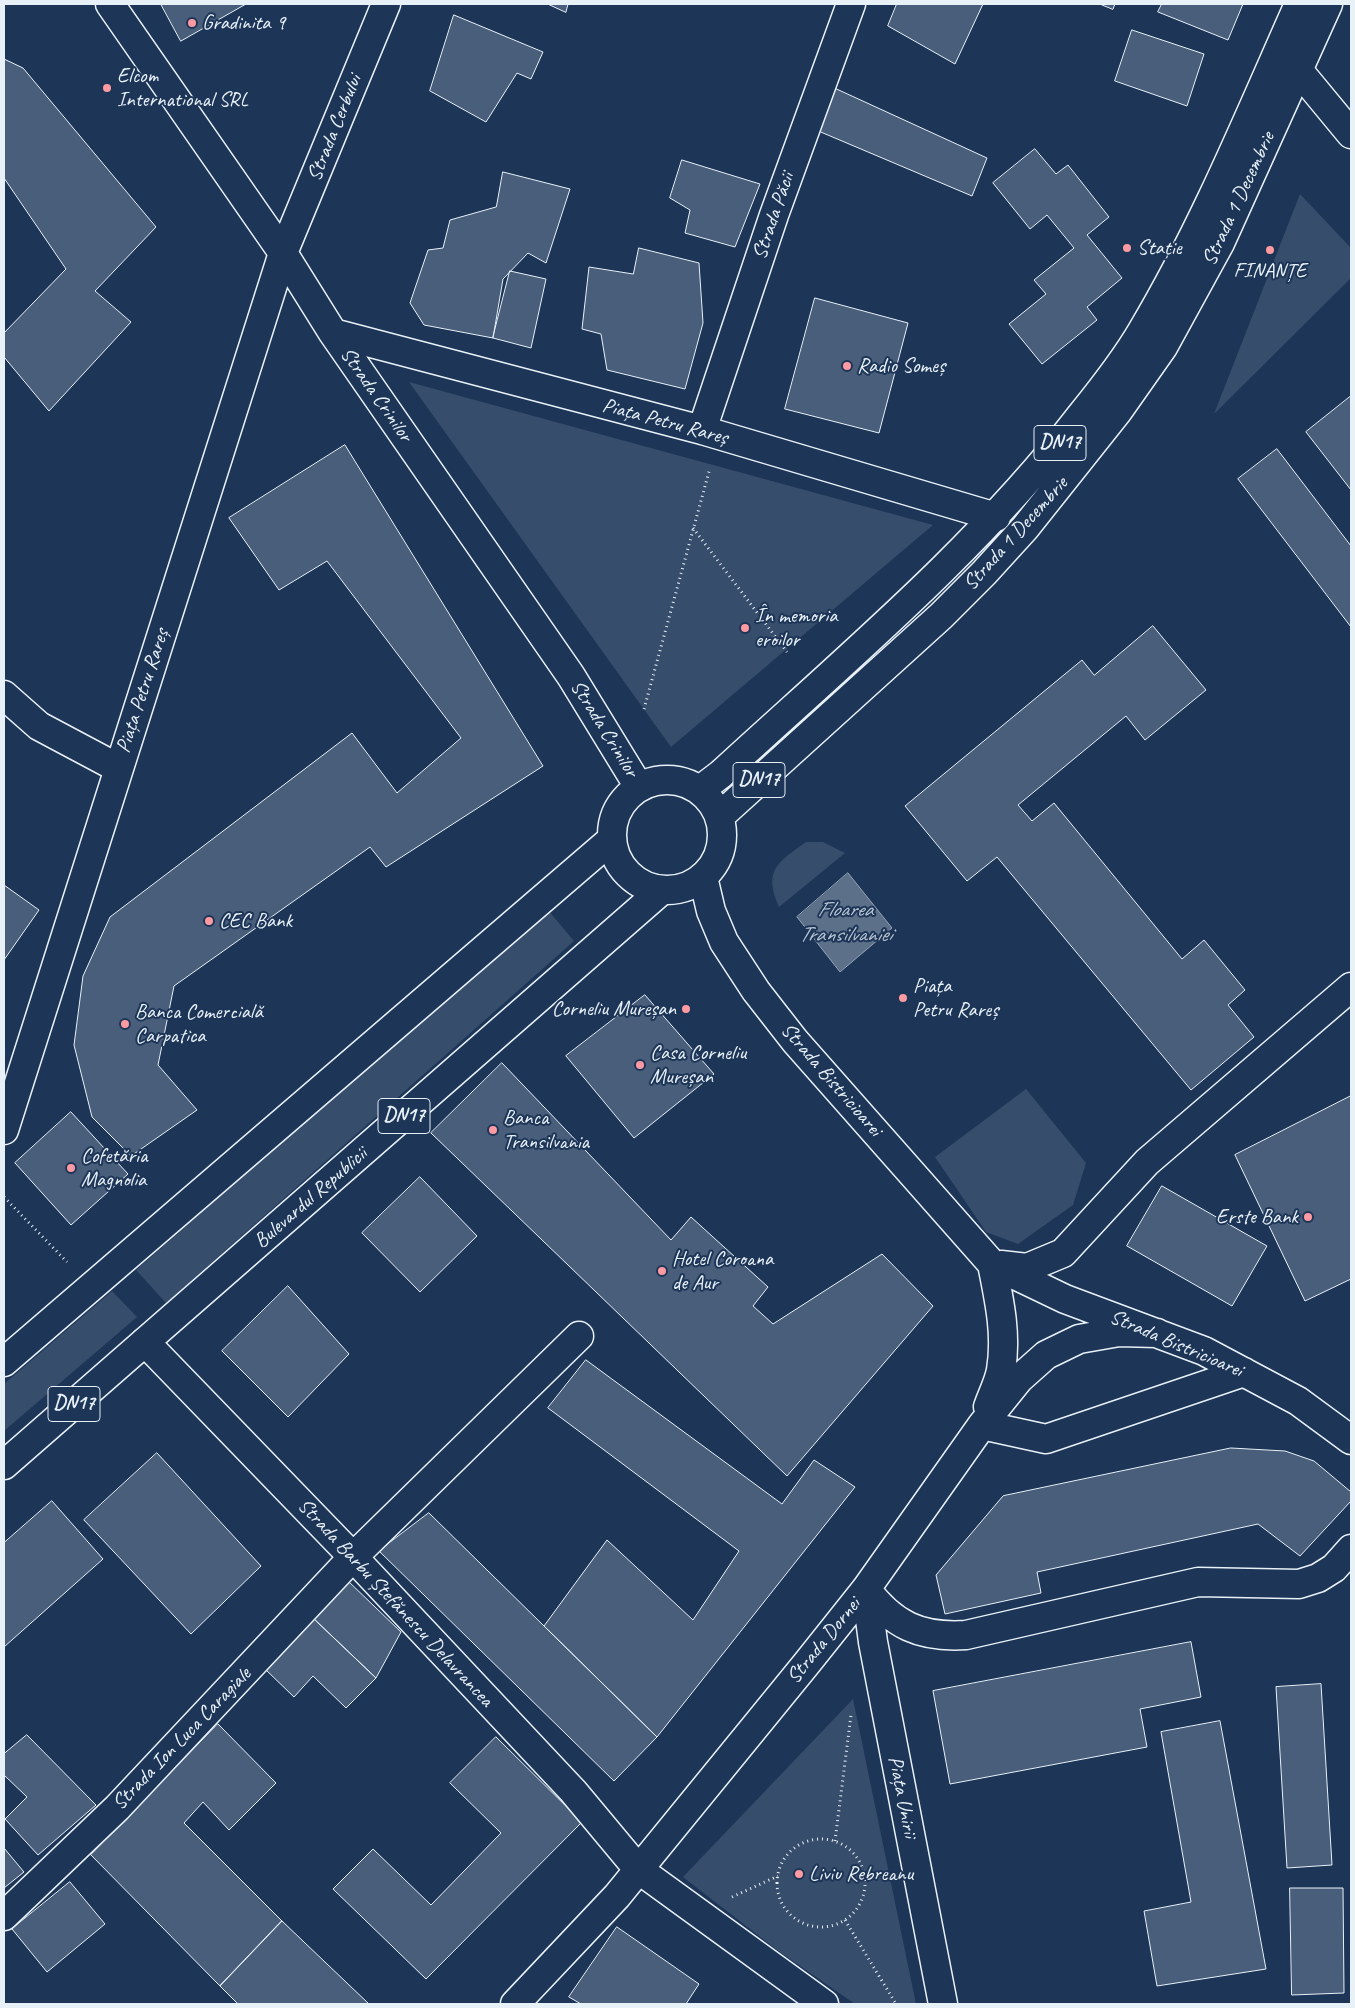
<!DOCTYPE html>
<meta charset="utf-8">
<style>
body{margin:0}
#map{position:relative;width:1355px;height:2008px;overflow:hidden;background:#1d3557;font-family:Caveat,sans-serif}
canvas{display:block}
.frame{position:absolute;inset:0;border:5px solid #e8f1f8;pointer-events:none}
</style>
<div id="map">
<canvas width="1355" height="2008"></canvas>
<div class="frame"></div>
</div>
<script>
const g = document.querySelector('canvas').getContext('2d');
g.lineJoin = 'round';
function paint(path, color) { g.fillStyle = color; g.fill(path, 'evenodd'); }
function strokePath(path, color, width, dash) { g.strokeStyle = color; g.lineWidth = width; g.lineCap = dash ? 'butt' : 'round'; g.setLineDash(dash || []); g.stroke(path); }
function drawText(font, color, halo, rows, align = 'center') {
  g.font = font + ' Caveat,sans-serif'; g.lineWidth = 4; g.setLineDash([]); g.textBaseline = 'middle'; g.strokeStyle = halo; g.fillStyle = color; for (const [text, x, y, turn = 0] of rows) {
    g.save(); g.translate(x, y); g.rotate((+turn || 0) * Math.PI / 180); g.textAlign = isNaN(turn) ? turn : align; if (halo) g.strokeText(text, 0, 0); g.fillText(text, 0, 0); g.restore();
  }
}
const green = new Path2D(`
 M 1300,194 L 1351,248 L 1351,278 L 1214,414 Z
 M 409,382 L 933,525 L 671,747 Z
 M 806,842 L 823,842 L 845,853 L 779,907 C 763,870 777,863 806,842 Z
 M 548,910 L 574,941 L 166,1303 L 136,1270 Z
 M 1026,1089 L 1086,1163 L 1073,1205 L 1018,1244 L 986,1232 L 935,1157 Z
 M 112,1291 L 137,1317 L 4,1431 L 4,1384 Z
 M 853,1699 L 916,2004 L 855,2004 L 777,1950 L 683,1877 Z`);
const water = new Path2D(`
 M 848,873 L 892,928 L 840,972 L 797,917 Z`);
const building = new Path2D(`
 M 161,4 L 246,4 L 181,41 Z
 M 548,4 L 568,4 L 566,12 Z
 M 897,4 L 983,4 L 955,64 L 888,26 Z
 M 1100,4 L 1115,4 L 1113,9 Z
 M 1162,4 L 1243,4 L 1228,40 L 1158,12 Z
 M 454,15 L 543,52 L 531,79 L 517,73 L 486,122 L 430,91 Z
 M 1132,30 L 1204,54 L 1187,106 L 1115,81 Z
 M 4,59 L 23,68 L 156,227 L 95,291 L 131,322 L 49,411 L 4,357 L 4,333 L 66,269 L 4,178 Z
 M 830,86 L 987,158 L 972,196 L 816,130 Z
 M 1035,149 L 1056,174 L 1068,165 L 1109,217 L 1087,235 L 1122,278 L 1087,307 L 1097,320 L 1042,364 L 1009,324 L 1046,294 L 1034,280 L 1074,248 L 1047,215 L 1030,229 L 993,183 Z
 M 682,160 L 760,184 L 735,247 L 685,233 L 690,210 L 670,198 Z
 M 503,172 L 570,189 L 546,263 L 528,253 L 503,279 L 493,338 L 424,325 L 410,303 L 428,250 L 443,248 L 450,220 L 496,207 Z
 M 639,248 L 699,263 L 703,323 L 685,389 L 607,370 L 601,334 L 582,329 L 589,267 L 633,274 Z
 M 510,271 L 546,279 L 531,348 L 493,338 Z
 M 815,298 L 908,323 L 879,433 L 785,409 Z
 M 1351,396 L 1351,490 L 1306,432 Z
 M 345,445 L 543,766 L 386,867 L 370,847 L 174,986 L 158,1065 L 197,1110 L 131,1156 L 92,1117 L 74,1045 L 83,976 L 110,917 L 352,733 L 397,793 L 461,738 L 327,561 L 279,590 L 229,518 Z
 M 1277,449 L 1351,546 L 1351,627 L 1238,479 Z
 M 1153,626 L 1206,690 L 1145,740 L 1126,716 L 1018,805 L 1032,821 L 1054,803 L 1182,959 L 1204,940 L 1245,990 L 1228,1005 L 1254,1037 L 1191,1090 L 997,857 L 967,881 L 905,806 L 1082,660 L 1094,675 Z
 M 4,885 L 39,910 L 4,960 Z
 M 645,995 L 714,1074 L 634,1138 L 566,1056 Z
 M 502,1063 L 671,1240 L 691,1217 L 768,1287 L 753,1306 L 773,1324 L 882,1254 L 933,1306 L 787,1476 L 431,1133 Z
 M 1351,1096 L 1351,1279 L 1305,1301 L 1235,1155 Z
 M 71,1112 L 128,1174 L 71,1225 L 15,1163 Z
 M 420,1177 L 477,1236 L 420,1292 L 362,1233 Z
 M 1162,1186 L 1267,1246 L 1232,1306 L 1127,1246 Z
 M 288,1286 L 349,1354 L 288,1417 L 222,1351 Z
 M 586,1360 L 782,1504 L 814,1460 L 855,1487 L 657,1737 L 544,1626 L 607,1540 L 693,1620 L 739,1551 L 548,1408 Z
 M 1231,1448 L 1285,1451 L 1314,1461 L 1351,1492 L 1351,1501 L 1300,1556 L 1258,1524 L 1037,1572 L 1041,1593 L 945,1614 L 936,1575 L 1003,1496 Z
 M 157,1453 L 261,1566 L 191,1634 L 84,1520 Z
 M 52,1501 L 103,1559 L 4,1647 L 4,1543 Z
 M 429,1513 L 657,1737 L 614,1781 L 379,1551 Z
 M 347,1580 L 401,1632 L 376,1678 L 313,1618 Z
 M 313,1618 L 376,1678 L 346,1708 L 313,1676 L 294,1697 L 265,1669 Z
 M 1191,1642 L 1201,1697 L 1140,1709 L 1147,1747 L 950,1784 L 933,1691 Z
 M 1321,1684 L 1332,1865 L 1287,1868 L 1276,1687 Z
 M 1220,1721 L 1266,1969 L 1157,1986 L 1144,1911 L 1191,1902 L 1161,1732 Z
 M 218,1724 L 276,1783 L 229,1830 L 203,1802 L 184,1823 L 282,1921 L 220,1986 L 91,1855 Z
 M 27,1735 L 96,1805 L 38,1855 L 5,1819 L 27,1797 L 4,1775 L 4,1754 Z
 M 496,1737 L 582,1822 L 426,1979 L 333,1889 L 373,1849 L 431,1905 L 501,1833 L 450,1783 Z
 M 4,1848 L 24,1872 L 4,1888 Z
 M 70,1882 L 105,1924 L 47,1972 L 12,1929 Z
 M 1290,1888 L 1343,1888 L 1344,1993 L 1292,1995 Z
 M 282,1921 L 369,2004 L 238,2004 L 220,1986 Z
 M 617,1927 L 699,1984 L 686,2004 L 581,2004 L 569,1997 Z`);
const path = new Path2D(`
 M 693,528 L 787,652
 M 644,709 L 710,468
 M 4,1197 L 67,1262
 M777 1883a44 44 0 1 1 88 0a44 44 0 1 1-88 0Z
 M 835,1841 L 851,1715
 M 732,1897 L 778,1876
 M 845,1920 L 896,2004`);
const minor = new Path2D(`
 M 110,4 L 283,253 L 333,333 L 571,676 L 639,787
 M 1299,71 L 1351,134
 M 333,333 L 702,430 L 996,517
 M 702,430 L 774,215 L 851,4
 M 4,695 L 39,726 L 118,768
 M 703,877 L 711,911 L 724,942 L 756,991 L 795,1041 L 992,1264 L 1065,1299 L 1204,1351 L 1298,1401 L 1351,1440
 M 4,1130 L 283,253 L 386,4
 M 1001,1265 L 1027,1268 L 1063,1253 L 1147,1162 L 1351,987
 M 145,1342 L 353,1557 L 573,1791 L 638,1869 L 824,2004
 M 988,1407 C 992,1395 999,1382 1001,1370 C 1007,1334 999,1299 992,1264
 M 982,1425 L 1046,1439 L 1244,1372
 M 866,1589 C 893,1625 920,1638 966,1635 L 1198,1582 L 1299,1584 L 1318,1578 L 1334,1568 L 1351,1549
 M 866,1589 L 873,1642 L 943,2004
 M 4,1916 L 117,1808 L 353,1557 L 579,1336
 M 515,2004 L 617,1896 L 807,1663 L 866,1589 L 982,1425 L 1019,1379 L 1046,1355 L 1079,1339 L 1119,1332 L 1157,1333`);
const major = new Path2D(`
 M612 835a55 55 0 1 1 110 0a55 55 0 1 1-110 0Z
 M 700,790 L 721,774 C 846,659 978,549 1082,414 C 1103,388 1125,360 1142,331 C 1204,227 1250,114 1299,4
 M 719,817 L 941,616 L 984,573 L 1025,528 L 1118,411 L 1163,347 L 1220,243 L 1328,4
 M 4,1362 L 611,840
 M 4,1465 L 662,890`);
const markers = [
 [192,23,5,"#ff9aa2"],
 [107,88,5,"#ff9aa2"],
 [1127,248,5,"#ff9aa2"],
 [1270,250,5,"#ff9aa2"],
 [847,366,5,"#ff9aa2"],
 [745,628,5,"#ff9aa2"],
 [209,921,5,"#ff9aa2"],
 [903,998,5,"#ff9aa2"],
 [686,1009,5,"#ff9aa2"],
 [125,1024,5,"#ff9aa2"],
 [640,1065,5,"#ff9aa2"],
 [493,1130,5,"#ff9aa2"],
 [71,1168,5,"#ff9aa2"],
 [1308,1217,5,"#ff9aa2"],
 [662,1271,5,"#ff9aa2"],
 [799,1874,5,"#ff9aa2"]
];
const shields = [
 [1060,443,52],
 [759,780,52],
 [404,1116,52],
 [74,1404,52]
];
const shieldNames = [
 ["DN17",1060,443],
 ["DN17",759,780],
 ["DN17",404,1116],
 ["DN17",74,1404]
];
const poiNames = [
 ["Gradinita 9",202,23],
 ["Elcom",117,76],
 ["International SRL",117,100],
 ["Stație",1137,248],
 ["FINANȚE",1270,271,"center"],
 ["Radio Someș",857,366],
 ["În memoria",755,616],
 ["eroilor",755,640],
 ["CEC Bank",219,921],
 ["Piața",913,986],
 ["Petru Rareș",913,1010],
 ["Corneliu Mureșan",676,1009,"right"],
 ["Banca Comercială",135,1012],
 ["Carpatica",135,1036],
 ["Casa Corneliu",650,1053],
 ["Mureșan",650,1077],
 ["Banca",503,1118],
 ["Transilvania",503,1142],
 ["Cofetăria",81,1156],
 ["Magnolia",81,1180],
 ["Erste Bank",1298,1217,"right"],
 ["Hotel Coroana",672,1259],
 ["de Aur",672,1283],
 ["Liviu Rebreanu",809,1874]
];
const streetNames = [
 ["Strada Cerbului",335,128,-68],
 ["Strada 1 Decembrie",1239,199,-65],
 ["Strada Păcii",774,216,-71],
 ["Strada Crinilor",376,395,55],
 ["Piața Petru Rareș",665,422,15],
 ["Strada 1 Decembrie",1016,534,-48],
 ["Piața Petru Rareș",143,691,-72],
 ["Strada Crinilor",604,729,58],
 ["Strada Bistricioarei",831,1080,49],
 ["Bulevardul Republicii",311,1198,-41],
 ["Strada Bistricioarei",1176,1344,23],
 ["Strada Barbu Ștefănescu Delavrancea",395,1603,47],
 ["Strada Dornei",824,1641,-51],
 ["Strada Ion Luca Caragiale",182,1739,-46],
 ["Piața Unirii",902,1797,79]
];
const waterNames = [
 ["Floarea",845,910],
 ["Transilvaniei",845,935]
];
paint(green, '#374d6c');
paint(water, '#5d7089');
strokePath(water, '#95a4b5', 1);
paint(building, '#495e7a');
strokePath(building, '#e8f1f8', 1);
strokePath(minor, '#e8f1f8', 31);
strokePath(major, '#e8f1f8', 31);
strokePath(path, '#e8f1f8', 3, [1, 4]);
strokePath(minor, '#1d3557', 28);
strokePath(major, '#1d3557', 28);
for (const [x, y, r, color] of markers) { const dot = new Path2D(); dot.arc(x, y, r, 0, 2 * Math.PI); g.fillStyle = color; g.fill(dot); strokePath(dot, '#1d3557', 2); }
for (const [x, y, w] of shields) { const box = new Path2D(); box.roundRect(x - w / 2, y - 17.5, w, 35, 4); g.fillStyle = '#1d3557'; g.fill(box); strokePath(box, '#e8f1f8', 1); }
drawText('bold 20px', '#e8f1f8', null, shieldNames);
drawText('21px', '#e8f1f8', '#1d3557', poiNames, 'left');
drawText('21px', '#e8f1f8', '#1d3557', streetNames);
drawText('italic 22px', '#b7c4d1', '#1d3557', waterNames);
</script>
